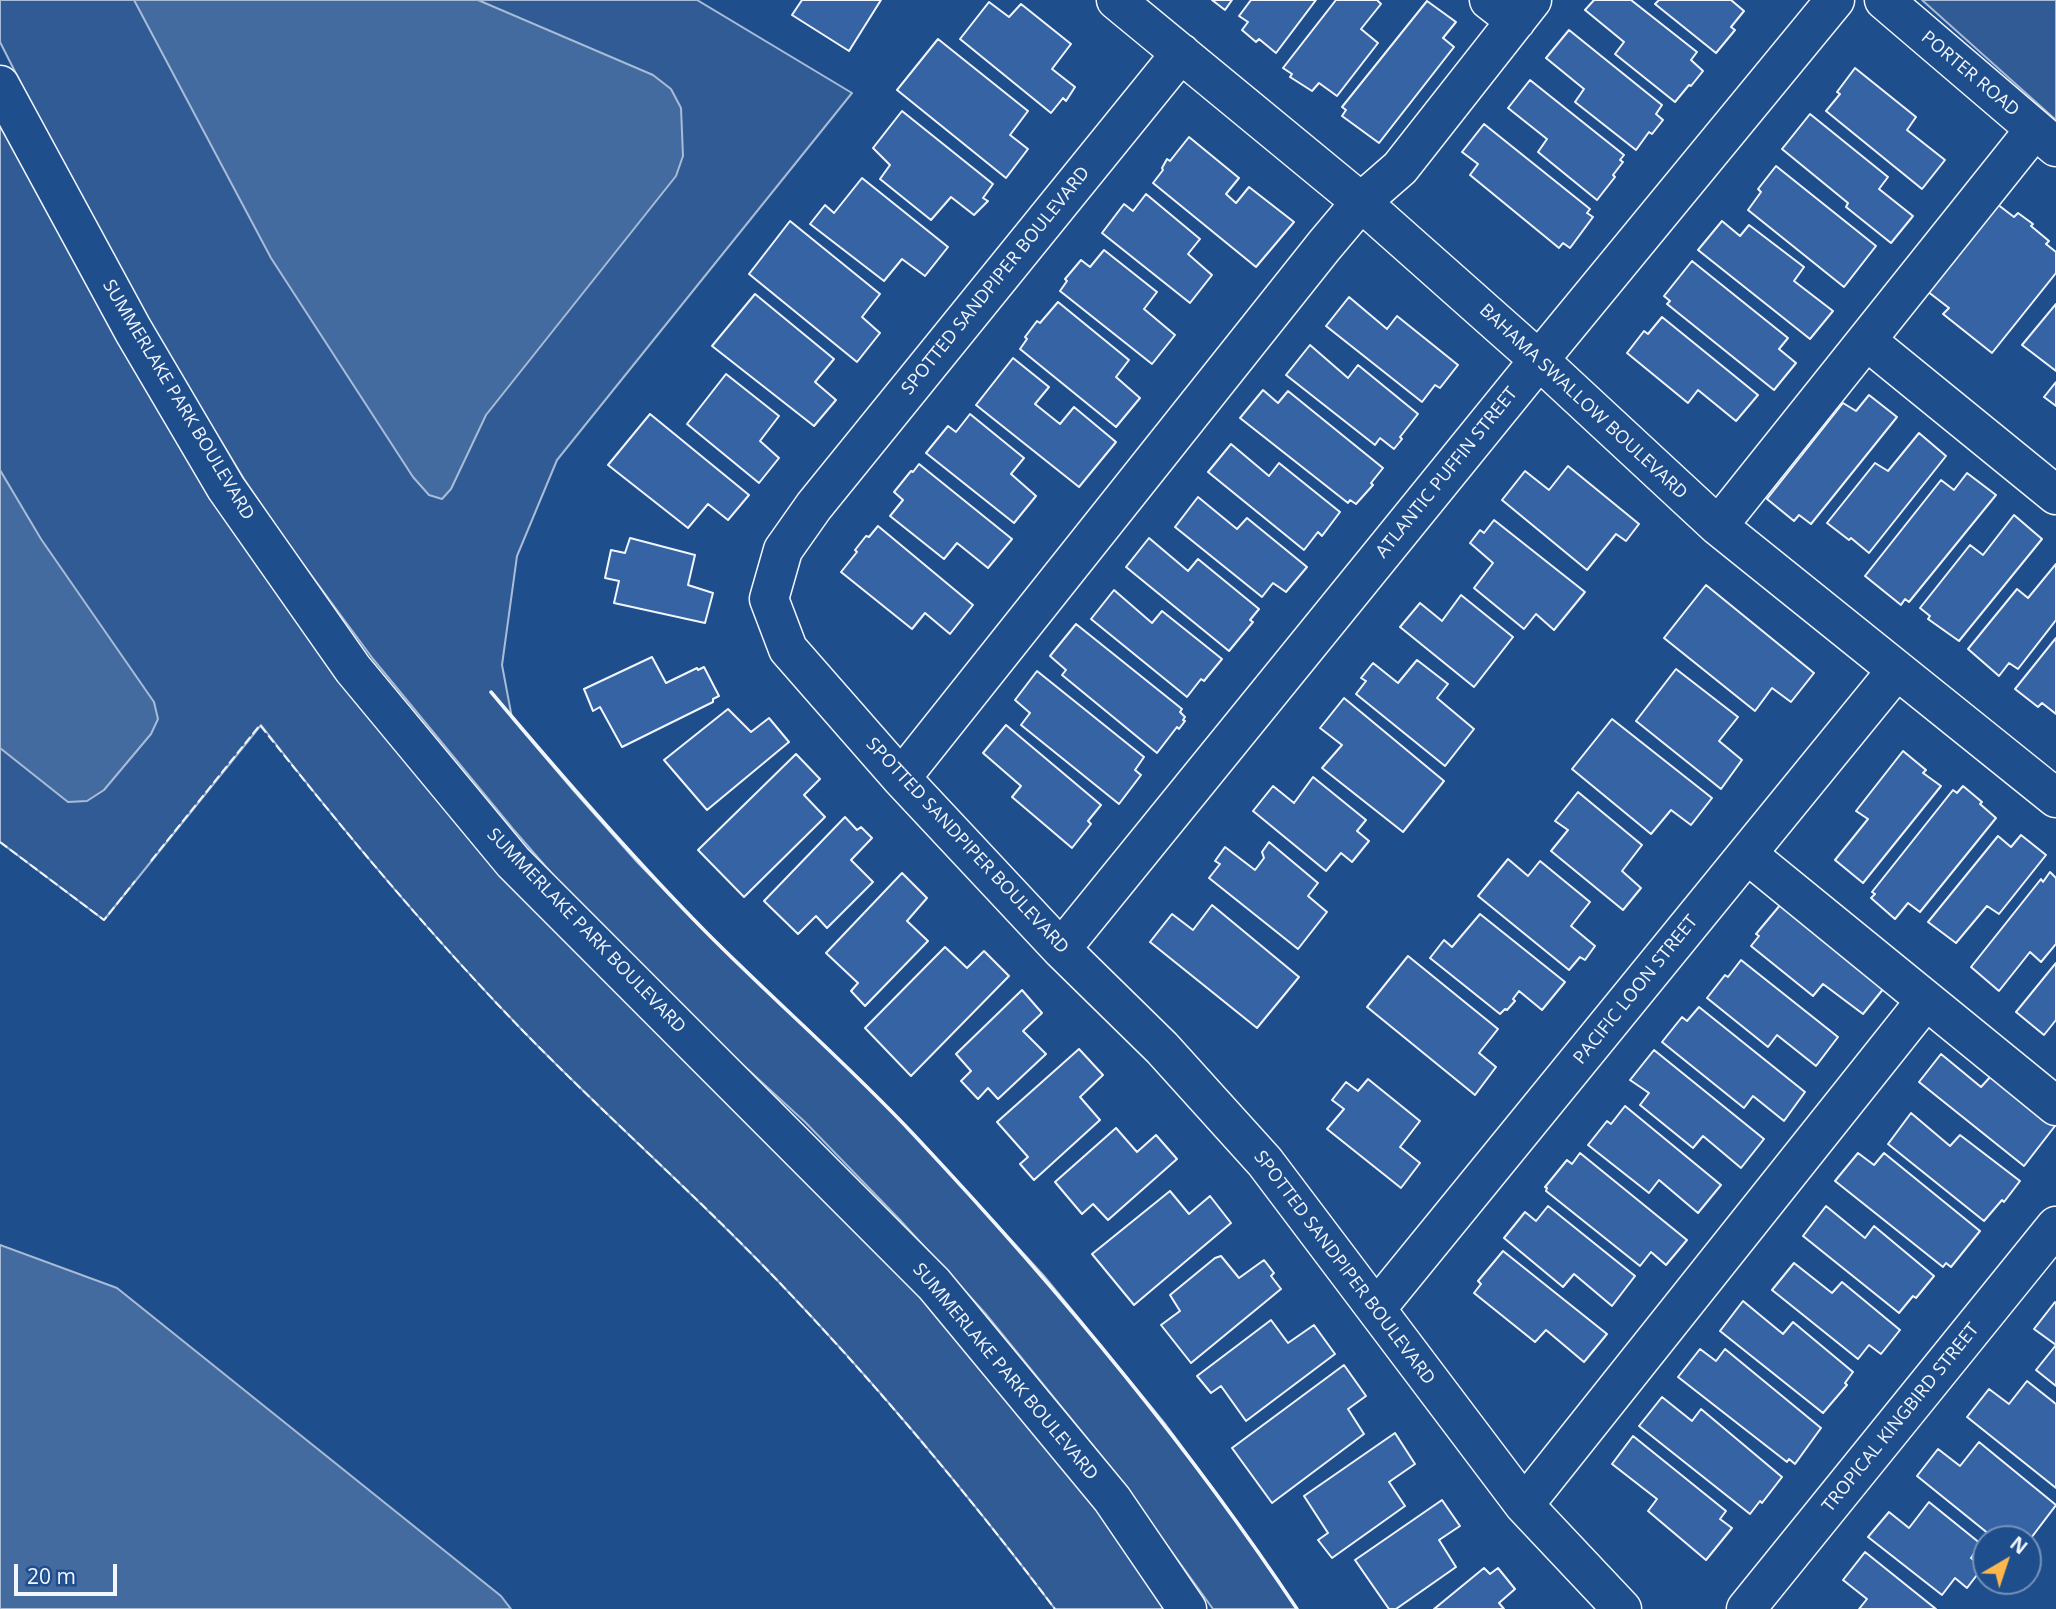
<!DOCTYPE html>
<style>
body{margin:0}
#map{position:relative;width:2056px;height:1609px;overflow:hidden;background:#1f4e8c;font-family:"Open Sans",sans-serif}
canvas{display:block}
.north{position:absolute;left:1972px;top:1525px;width:70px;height:70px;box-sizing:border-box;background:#1f4e8c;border:2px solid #7391ba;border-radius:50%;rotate:39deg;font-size:19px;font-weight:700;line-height:28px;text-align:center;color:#f2f6ff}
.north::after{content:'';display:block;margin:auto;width:24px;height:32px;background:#ffb74d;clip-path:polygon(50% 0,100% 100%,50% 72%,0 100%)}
.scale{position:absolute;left:14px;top:1564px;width:103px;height:32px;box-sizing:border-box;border:4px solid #f2f6ff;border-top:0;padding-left:9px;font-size:21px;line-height:24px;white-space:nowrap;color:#f2f6ff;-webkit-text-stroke:5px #1f4e8c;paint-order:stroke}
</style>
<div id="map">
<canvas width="2056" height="1609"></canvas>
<div class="north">N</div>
<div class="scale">20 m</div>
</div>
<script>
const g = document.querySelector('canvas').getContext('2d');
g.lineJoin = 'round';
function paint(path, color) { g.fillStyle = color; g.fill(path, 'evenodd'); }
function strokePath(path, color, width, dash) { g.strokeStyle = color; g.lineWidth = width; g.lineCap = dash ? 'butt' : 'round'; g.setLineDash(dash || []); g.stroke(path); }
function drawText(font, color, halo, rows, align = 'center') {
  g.font = font + ' "Open Sans",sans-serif'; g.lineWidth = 5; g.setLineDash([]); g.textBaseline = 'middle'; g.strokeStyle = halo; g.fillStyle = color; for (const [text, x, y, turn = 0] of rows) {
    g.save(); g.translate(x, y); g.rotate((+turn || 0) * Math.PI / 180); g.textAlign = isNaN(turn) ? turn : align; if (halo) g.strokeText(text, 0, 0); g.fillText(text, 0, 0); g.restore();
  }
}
const green = new Path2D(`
 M 0,0 L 697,0 L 852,93 L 557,460 L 517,556 L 502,665 L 512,718 L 574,791 L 638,863 L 705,931 L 845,1065 L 913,1133 L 1044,1276 L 1166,1425 L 1223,1502 L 1297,1609 L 1213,1609 L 1112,1469 L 985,1313 L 900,1220 L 805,1122 L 718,1042 L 560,883 L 513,829 L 373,659 L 289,545 L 244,479 L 166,351 L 73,186 L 0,42 Z
 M 1922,0 L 2056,0 L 2056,120 Z
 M 0,85 L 353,669 L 934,1284 L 1187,1609 L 1055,1609 C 968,1494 877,1384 777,1280 C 696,1195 607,1117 525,1033 C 431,936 344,832 261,725 L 104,920 L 0,842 Z`);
const water = new Path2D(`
 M 134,0 L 478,0 L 653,75 L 671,89 L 681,108 L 683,156 L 676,176 L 486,415 L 451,489 L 442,499 L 429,495 L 413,477 L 271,258 Z
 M 0,470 L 41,539 L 154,702 L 158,719 L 151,734 L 104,790 L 87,801 L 68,802 L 0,748 Z
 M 0,1245 L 117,1288 L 501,1596 L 511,1609 L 0,1609 Z`);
const building = new Path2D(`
 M 802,0 L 881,0 L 849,51 L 792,15 Z
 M 1212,0 L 1232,0 L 1225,10 Z
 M 1251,0 L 1316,0 L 1276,53 L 1259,39 L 1256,42 L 1242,30 L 1248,22 L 1239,16 Z
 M 1336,0 L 1377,0 L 1381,4 L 1361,29 L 1378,43 L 1337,96 L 1319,83 L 1312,91 L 1290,77 L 1292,74 L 1283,68 Z
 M 1594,0 L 1631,0 L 1697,52 L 1691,60 L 1703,71 L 1691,86 L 1689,85 L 1675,102 L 1615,54 L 1624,42 L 1585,10 Z
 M 1659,0 L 1731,0 L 1744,11 L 1731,27 L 1735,30 L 1716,53 L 1655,4 Z
 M 1427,1 L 1456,22 L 1443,38 L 1454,47 L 1379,143 L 1342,116 L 1346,110 L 1342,107 Z
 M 989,2 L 1009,17 L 1021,4 L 1071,44 L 1052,69 L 1075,87 L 1066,101 L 1063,98 L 1051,113 L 960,39 Z
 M 1569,30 L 1662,105 L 1656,114 L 1663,120 L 1652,134 L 1649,132 L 1636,150 L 1575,102 L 1584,89 L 1546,58 Z
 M 938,39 L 1028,111 L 1010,135 L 1028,149 L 1006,178 L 897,90 Z
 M 1855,68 L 1916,117 L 1907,130 L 1945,160 L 1922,189 L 1826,111 L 1840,94 L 1837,92 Z
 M 1530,80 L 1624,155 L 1620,160 L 1623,162 L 1613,175 L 1615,177 L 1597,200 L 1538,152 L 1547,139 L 1508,108 Z
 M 902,111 L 993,184 L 983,198 L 988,201 L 974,215 L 951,197 L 931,220 L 880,179 L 890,165 L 873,148 Z
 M 1810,114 L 1888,177 L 1879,189 L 1913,216 L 1891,243 L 1846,207 L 1848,203 L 1782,149 Z
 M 1484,124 L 1590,209 L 1587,213 L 1593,217 L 1570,248 L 1563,243 L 1559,248 L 1470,175 L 1478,164 L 1462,152 Z
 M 1189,137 L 1239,178 L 1226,194 L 1236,203 L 1249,187 L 1294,222 L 1256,267 L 1153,183 L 1163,170 L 1162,168 L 1167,159 L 1170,161 Z
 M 1776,166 L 1876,246 L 1844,287 L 1748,210 L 1761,192 L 1758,189 Z
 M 862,178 L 948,247 L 925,276 L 902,259 L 884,281 L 810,224 L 825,205 L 834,213 Z
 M 1146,194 L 1200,239 L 1188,254 L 1212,275 L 1190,303 L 1102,233 L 1124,204 L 1133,211 Z
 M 1997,204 L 2014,217 L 2018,213 L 2033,224 L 2031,226 L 2049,241 L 2046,244 L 2056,252 L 2056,273 L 1992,353 L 1943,314 L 1949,308 L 1927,291 Z
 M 790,221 L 880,294 L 862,317 L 880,333 L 857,362 L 749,274 Z
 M 1722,221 L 1740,236 L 1749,225 L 1804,267 L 1794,281 L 1833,311 L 1810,339 L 1698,250 Z
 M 1104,250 L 1157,292 L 1144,309 L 1175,335 L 1152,364 L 1060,291 L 1067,281 L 1065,279 L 1081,260 L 1090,267 Z
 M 1692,261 L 1788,338 L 1779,349 L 1796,363 L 1774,390 L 1667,304 L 1670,301 L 1664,296 Z
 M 755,294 L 834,359 L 815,382 L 836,400 L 814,426 L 712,346 Z
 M 1349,297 L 1387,329 L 1397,316 L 1458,365 L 1440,388 L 1435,385 L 1422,402 L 1326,326 Z
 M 1058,302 L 1129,360 L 1116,377 L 1140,398 L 1116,427 L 1020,349 L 1027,339 L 1025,337 L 1037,321 L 1040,323 Z
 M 2056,304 L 2056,371 L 2022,345 Z
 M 1662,317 L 1758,395 L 1736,421 L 1698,390 L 1688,403 L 1627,353 L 1644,331 L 1648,334 Z
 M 1310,345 L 1348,378 L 1358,365 L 1418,414 L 1400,437 L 1402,439 L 1394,449 L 1380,438 L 1375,445 L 1286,375 Z
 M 1013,358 L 1049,387 L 1035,404 L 1060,424 L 1074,407 L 1116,442 L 1079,487 L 976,405 Z
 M 726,374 L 779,416 L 760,441 L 779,458 L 759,483 L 687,424 Z
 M 2056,382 L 2056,406 L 2044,397 Z
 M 1263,390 L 1278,403 L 1288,391 L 1383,468 L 1371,483 L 1373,485 L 1356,504 L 1350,500 L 1348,503 L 1240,418 Z
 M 1869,395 L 1897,417 L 1811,524 L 1799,515 L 1794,521 L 1767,499 L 1843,403 L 1856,411 Z
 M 650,414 L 749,495 L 728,520 L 708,504 L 688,528 L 608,465 Z
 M 970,414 L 1024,458 L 1011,474 L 1036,496 L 1014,523 L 926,453 L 948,426 L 956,432 Z
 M 1919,433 L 1946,456 L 1869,553 L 1851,538 L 1849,540 L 1827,523 L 1875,463 L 1888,471 Z
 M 1231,444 L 1269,476 L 1279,463 L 1340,512 L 1322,536 L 1318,532 L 1304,550 L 1208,472 Z
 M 919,464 L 1012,539 L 988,568 L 957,543 L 944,559 L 890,516 L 903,500 L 894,492 L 911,471 L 913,472 Z
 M 1568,466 L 1639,524 L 1626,541 L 1616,534 L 1587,570 L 1502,500 L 1525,471 L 1549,490 Z
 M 1967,473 L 1996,495 L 1909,602 L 1905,599 L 1901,605 L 1865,576 L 1941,480 L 1954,490 Z
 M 1198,497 L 1237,529 L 1247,518 L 1307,567 L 1286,592 L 1273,583 L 1262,597 L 1175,527 Z
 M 2014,515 L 2042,539 L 1959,641 L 1928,619 L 1930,616 L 1920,608 L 1970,545 L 1983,555 Z
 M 1494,520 L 1585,592 L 1554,630 L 1536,614 L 1524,629 L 1474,588 L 1493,563 L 1470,543 L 1480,530 L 1484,533 Z
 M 878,526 L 973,605 L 950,634 L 925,613 L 912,629 L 841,572 L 857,552 L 855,550 L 866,536 L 869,537 Z
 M 630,538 L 695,555 L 688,585 L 713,593 L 705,623 L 614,603 L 619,581 L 605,578 L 611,550 L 625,553 Z
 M 1149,538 L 1188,571 L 1198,559 L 1259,609 L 1250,620 L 1253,622 L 1229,651 L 1126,567 Z
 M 2056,564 L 2056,620 L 2018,669 L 2009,663 L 1999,676 L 1968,649 L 2017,589 L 2028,598 Z
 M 1706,585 L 1814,673 L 1791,702 L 1772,688 L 1755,711 L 1664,638 Z
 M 1114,590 L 1152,623 L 1162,611 L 1222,659 L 1204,681 L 1201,679 L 1187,697 L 1091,619 Z
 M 1461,595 L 1513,637 L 1474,687 L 1400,627 L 1420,603 L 1442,621 Z
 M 1076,624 L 1182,709 L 1180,712 L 1185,717 L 1183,720 L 1185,721 L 1179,729 L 1177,727 L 1157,753 L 1062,675 L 1066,670 L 1050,656 Z
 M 2056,638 L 2056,714 L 2042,703 L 2038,707 L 2015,689 Z
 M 652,657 L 666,683 L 697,668 L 698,670 L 704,667 L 719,696 L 713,699 L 713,702 L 622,747 L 600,707 L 593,711 L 584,689 Z
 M 1417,660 L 1448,684 L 1437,698 L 1474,729 L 1445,766 L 1356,694 L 1366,681 L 1361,678 L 1373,663 L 1398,683 Z
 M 1676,669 L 1738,717 L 1719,741 L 1742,760 L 1721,789 L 1636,721 Z
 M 1037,671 L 1144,757 L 1135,770 L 1141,775 L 1119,804 L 1021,725 L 1030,713 L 1015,700 Z
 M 1344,698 L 1444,781 L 1403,832 L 1322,768 L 1342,745 L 1320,728 Z
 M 728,709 L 751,732 L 769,718 L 789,742 L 707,810 L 664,760 Z
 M 1612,719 L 1712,798 L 1691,825 L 1671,810 L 1651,834 L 1572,769 Z
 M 1006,725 L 1101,805 L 1088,821 L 1091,824 L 1072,848 L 1012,797 L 1021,786 L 983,753 Z
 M 1903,751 L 1926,770 L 1923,773 L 1941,786 L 1863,883 L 1835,860 L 1868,819 L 1856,811 Z
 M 796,754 L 820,779 L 804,795 L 825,817 L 744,897 L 698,850 Z
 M 1313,777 L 1366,820 L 1357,831 L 1369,841 L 1352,862 L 1341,853 L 1326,871 L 1253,811 L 1273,786 L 1294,803 Z
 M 1963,786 L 1982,802 L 1980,804 L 1996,818 L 1920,912 L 1908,903 L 1895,919 L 1871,898 L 1875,894 L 1872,892 L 1953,790 L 1957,793 Z
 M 1578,792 L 1642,845 L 1622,871 L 1641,888 L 1623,910 L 1551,851 L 1568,830 L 1555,821 Z
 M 845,817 L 857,830 L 861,827 L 872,838 L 851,860 L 873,882 L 827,928 L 816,916 L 798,934 L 764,901 Z
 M 2021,835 L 2046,855 L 1999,914 L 1987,906 L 1956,943 L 1928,922 L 1998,836 L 2011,847 Z
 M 1269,842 L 1318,883 L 1308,896 L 1327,912 L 1298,949 L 1209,878 L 1220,864 L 1215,861 L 1225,847 L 1255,870 L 1264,858 L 1262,852 Z
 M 1508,859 L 1528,876 L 1540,861 L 1590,902 L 1571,926 L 1595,946 L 1585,960 L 1580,957 L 1569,970 L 1478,896 Z
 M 2050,872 L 2056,878 L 2056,944 L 2041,962 L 2030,952 L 1999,991 L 1971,967 L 2041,879 L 2043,882 Z
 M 902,873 L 927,898 L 907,921 L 928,941 L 865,1006 L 851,991 L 858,983 L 826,953 Z
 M 1781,904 L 1884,988 L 1863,1014 L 1823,984 L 1813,996 L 1751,946 L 1759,936 L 1756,934 Z
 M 1212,905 L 1299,977 L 1257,1028 L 1150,942 L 1172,914 L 1193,930 Z
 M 1480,914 L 1565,982 L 1542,1010 L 1519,991 L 1513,999 L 1515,1001 L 1507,1010 L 1505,1009 L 1500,1014 L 1430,958 L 1444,940 L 1452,947 Z
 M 945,947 L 967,968 L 984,951 L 1009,976 L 911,1076 L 865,1028 Z
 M 1408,956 L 1498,1029 L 1479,1053 L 1496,1067 L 1475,1095 L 1367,1007 Z
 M 1741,960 L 1838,1037 L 1816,1066 L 1777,1035 L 1768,1047 L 1707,998 L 1725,975 L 1728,977 Z
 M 2056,963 L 2056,1020 L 2044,1035 L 2016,1012 Z
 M 1022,990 L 1042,1013 L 1023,1031 L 1046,1054 L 998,1099 L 988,1088 L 978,1099 L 961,1081 L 971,1071 L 956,1054 Z
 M 1699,1007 L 1805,1092 L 1784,1121 L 1753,1096 L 1744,1108 L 1662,1042 L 1682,1017 L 1687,1021 Z
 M 1079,1049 L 1103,1075 L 1080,1097 L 1100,1120 L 1034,1180 L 1020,1164 L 1028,1157 L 997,1122 Z
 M 1654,1050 L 1764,1139 L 1741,1168 L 1703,1136 L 1693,1148 L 1640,1105 L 1649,1093 L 1630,1080 Z
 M 1941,1054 L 1981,1087 L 1992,1075 L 2055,1126 L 2024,1166 L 1919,1082 Z
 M 1368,1079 L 1420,1121 L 1400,1147 L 1420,1163 L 1401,1188 L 1327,1129 L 1344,1109 L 1332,1100 L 1346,1082 L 1358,1091 Z
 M 1625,1106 L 1721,1185 L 1698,1213 L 1659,1180 L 1649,1193 L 1588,1145 L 1607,1121 L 1611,1124 Z
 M 1911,1113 L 1950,1146 L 1960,1135 L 2020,1181 L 2004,1202 L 2002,1200 L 1984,1221 L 1888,1144 Z
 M 1116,1128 L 1137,1152 L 1156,1135 L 1177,1159 L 1108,1220 L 1093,1204 L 1082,1214 L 1055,1182 Z
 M 1580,1153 L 1687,1240 L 1666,1265 L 1651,1252 L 1640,1266 L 1546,1191 L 1547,1188 L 1545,1187 L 1567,1160 L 1572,1164 Z
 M 1858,1153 L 1874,1165 L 1884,1153 L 1980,1231 L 1951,1267 L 1946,1263 L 1943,1267 L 1835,1181 Z
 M 1170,1191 L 1189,1214 L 1210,1196 L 1231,1223 L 1134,1305 L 1092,1254 Z
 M 1548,1206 L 1635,1276 L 1612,1306 L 1574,1274 L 1563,1287 L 1504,1238 L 1525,1212 L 1536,1221 Z
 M 1826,1206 L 1865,1238 L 1874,1226 L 1934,1276 L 1916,1298 L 1913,1296 L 1899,1313 L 1803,1236 Z
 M 1503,1251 L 1607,1334 L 1584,1362 L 1546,1330 L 1535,1342 L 1474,1293 L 1481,1284 L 1478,1281 Z
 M 1221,1256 L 1239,1278 L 1264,1260 L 1274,1273 L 1271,1276 L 1281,1289 L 1191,1363 L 1161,1325 L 1180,1311 L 1170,1295 L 1215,1258 Z
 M 1794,1263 L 1832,1293 L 1842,1282 L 1900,1330 L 1881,1354 L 1869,1345 L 1858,1359 L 1772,1290 Z
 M 1743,1301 L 1783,1334 L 1793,1322 L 1853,1372 L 1845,1383 L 1847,1385 L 1823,1413 L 1720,1331 Z
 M 2055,1302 L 2056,1303 L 2056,1386 L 2036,1370 L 2056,1345 L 2034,1329 Z
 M 1271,1320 L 1288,1343 L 1314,1325 L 1335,1354 L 1246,1421 L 1221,1386 L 1211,1393 L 1197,1376 Z
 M 1700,1349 L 1716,1361 L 1725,1349 L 1821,1428 L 1795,1464 L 1789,1459 L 1787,1462 L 1678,1377 Z
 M 1344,1365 L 1366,1396 L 1348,1409 L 1364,1434 L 1272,1503 L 1232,1448 Z
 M 2027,1381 L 2056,1404 L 2056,1488 L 1967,1417 L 1989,1389 L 2009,1404 Z
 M 1662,1397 L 1692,1421 L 1701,1409 L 1782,1477 L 1762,1503 L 1760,1501 L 1750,1514 L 1639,1426 Z
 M 1395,1433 L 1415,1464 L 1389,1482 L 1405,1506 L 1332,1558 L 1318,1540 L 1328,1533 L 1304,1496 Z
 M 1633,1436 L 1726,1511 L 1720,1519 L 1732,1528 L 1706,1560 L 1648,1511 L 1657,1499 L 1612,1464 Z
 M 1979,1442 L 2056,1505 L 2028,1542 L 2028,1539 L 1995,1539 L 1917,1476 L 1938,1449 L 1960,1466 Z
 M 1442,1500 L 1460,1526 L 1439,1540 L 1456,1567 L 1396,1609 L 1389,1609 L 1355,1560 Z
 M 1929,1502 L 1981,1544 L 1971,1558 L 1983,1567 L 1967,1588 L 1955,1578 L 1942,1595 L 1868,1537 L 1889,1512 L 1909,1528 Z
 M 1865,1552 L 1936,1609 L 1859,1609 L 1867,1599 L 1843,1580 Z
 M 1484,1568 L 1490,1574 L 1498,1568 L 1515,1589 L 1499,1603 L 1504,1609 L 1434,1609 Z`);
const minor = new Path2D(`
 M 1116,0 L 1361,202 L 1539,360 L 1718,526 L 2056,798
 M 1489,0 L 1516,21
 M 1884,0 L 2056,147
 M 1181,53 L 814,506 L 783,550 L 769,599 L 788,649 L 901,778 L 1061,949 L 1162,1048 L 1265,1162 L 1524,1505 L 1622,1609
 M 1867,341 L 2056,495
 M 1718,526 L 2035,129
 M 901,778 L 1324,246 L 1361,202 L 1400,168 L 1532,0
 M 1747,854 L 2056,1106
 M 1061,949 L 1539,360 L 1835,0
 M 1376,1309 L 1896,671
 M 1524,1505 L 1926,1000
 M 1746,1609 L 2056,1226`);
const major = new Path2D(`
 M 0,85 L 133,330 L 226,488 L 353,669 L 513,862 L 934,1284 L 1112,1499 L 1187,1609`);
const fence = new Path2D(`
 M 0,842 L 104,920 L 135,881
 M 151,861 L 260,725 C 344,831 431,936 525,1033 C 607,1117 696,1195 777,1280 C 876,1384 968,1494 1055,1609`);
const wall = new Path2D(`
 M 491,692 C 560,774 629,854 704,930 C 773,1000 848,1064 915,1136 C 1055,1285 1184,1439 1297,1609`);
const streetNames = [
 ["PORTER ROAD",1970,74,40],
 ["SPOTTED SANDPIPER BOULEVARD",996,281,-51],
 ["SUMMERLAKE PARK BOULEVARD",178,400,59],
 ["BAHAMA SWALLOW BOULEVARD",1583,402,43],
 ["ATLANTIC PUFFIN STREET",1447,473,-51],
 ["SPOTTED SANDPIPER BOULEVARD",967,846,47],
 ["SUMMERLAKE PARK BOULEVARD",586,931,46],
 ["PACIFIC LOON STREET",1636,990,-51],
 ["SPOTTED SANDPIPER BOULEVARD",1344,1268,53],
 ["SUMMERLAKE PARK BOULEVARD",1005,1372,50],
 ["TROPICAL KINGBIRD STREET",1901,1418,-51]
];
paint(green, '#305b95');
strokePath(green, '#a8bbd7', 2);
paint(water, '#446ba0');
strokePath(water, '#a8bbd7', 2);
paint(building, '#3563a3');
strokePath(building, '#f2f6ff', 2);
strokePath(minor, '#f2f6ff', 41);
strokePath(major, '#f2f6ff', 41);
strokePath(minor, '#1f4e8c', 38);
strokePath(major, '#1f4e8c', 38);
strokePath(fence, '#f2f6ff', 2, [9, 3.5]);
strokePath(wall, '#f2f6ff', 3.5);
drawText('18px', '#f2f6ff', '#1f4e8c', streetNames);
</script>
